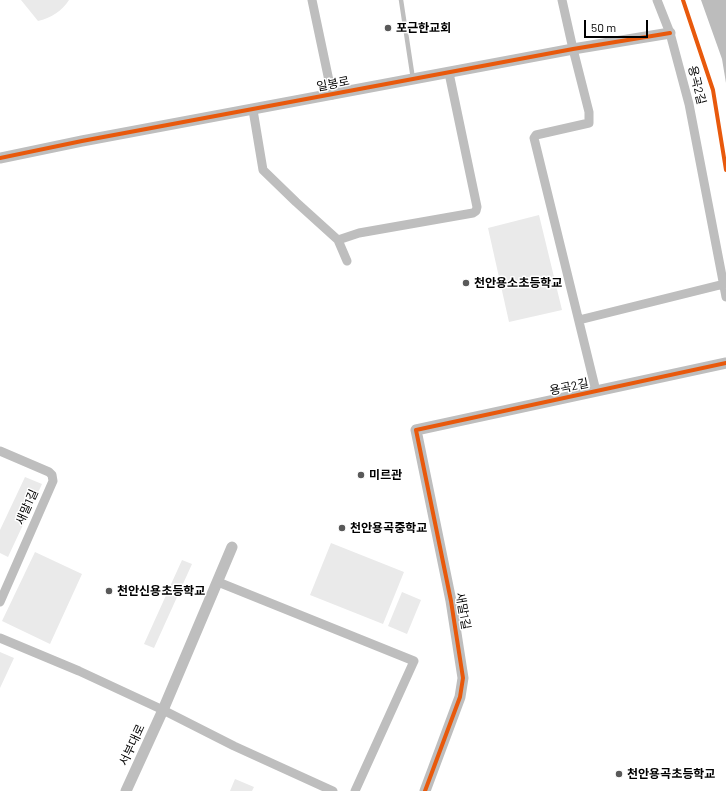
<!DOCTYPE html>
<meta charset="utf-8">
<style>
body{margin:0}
#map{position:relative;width:726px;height:791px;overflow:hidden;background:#fff;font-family:Barlow,sans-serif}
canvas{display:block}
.scale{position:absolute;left:584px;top:20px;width:64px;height:18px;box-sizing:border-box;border:2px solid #000;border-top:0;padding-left:5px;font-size:12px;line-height:14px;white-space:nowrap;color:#000;-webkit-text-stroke:3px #fff;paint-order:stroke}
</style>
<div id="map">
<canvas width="726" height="791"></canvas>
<div class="scale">50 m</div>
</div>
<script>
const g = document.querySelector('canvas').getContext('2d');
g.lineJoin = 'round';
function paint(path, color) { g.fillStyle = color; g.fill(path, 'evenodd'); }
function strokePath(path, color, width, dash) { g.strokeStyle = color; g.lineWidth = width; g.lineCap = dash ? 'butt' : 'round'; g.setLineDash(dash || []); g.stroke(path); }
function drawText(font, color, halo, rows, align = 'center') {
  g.font = font + ' Barlow,"Noto Sans KR",sans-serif'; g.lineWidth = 3; g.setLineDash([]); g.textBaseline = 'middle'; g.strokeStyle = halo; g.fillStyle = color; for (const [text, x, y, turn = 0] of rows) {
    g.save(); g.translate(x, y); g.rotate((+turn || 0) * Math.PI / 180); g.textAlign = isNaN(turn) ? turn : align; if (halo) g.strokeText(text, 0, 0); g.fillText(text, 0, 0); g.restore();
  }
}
const green = new Path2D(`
 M 21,0 L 69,0 C 62,11 51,18 38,21 Z
 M 539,215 L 562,310 L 509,322 L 488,228 Z
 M 25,477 L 42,484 L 8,557 L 0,553 L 0,530 Z
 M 331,543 L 404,572 L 383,624 L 310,595 Z
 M 35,552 L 82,574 L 50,644 L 2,621 Z
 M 182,560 L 192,564 L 154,648 L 144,644 Z
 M 402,592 L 421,600 L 407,634 L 388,626 Z
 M 0,652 L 14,658 L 0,688 Z
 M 235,779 L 254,787 L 252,791 L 230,791 Z`);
const water = new Path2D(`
 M 701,0 L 726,0 L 726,83 L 722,59 Z`);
const service = new Path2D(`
 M 401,0 L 413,79`);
const minor = new Path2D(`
 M 312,0 L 332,95
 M 562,0 L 573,49 L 589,112 L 589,123 L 536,135 L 534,138 L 596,391
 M 657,0 L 670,33 L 689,104 L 726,297
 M 253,110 L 263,170 L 296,202 L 338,240 L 347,261
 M 338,240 L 359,233 L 473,213 L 476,211 L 477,207 L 449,73
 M 579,320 L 724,284
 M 0,451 L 49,472 L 52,475 L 53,481 L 0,602
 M 218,582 L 414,661 L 355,791
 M 0,638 L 79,671 L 163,710 L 234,746 L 333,791`);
const tertiary = new Path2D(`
 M 0,158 L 82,141 L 573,49 L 670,33
 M 126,791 L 163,710 L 232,547
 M 425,791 L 460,697 L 463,678 L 451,601 L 416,430 L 726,363`);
const cycleway = new Path2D(`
 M 683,0 L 713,90 L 726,170
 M 0,158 L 82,141 L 573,49 L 670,33
 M 425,791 L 460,697 L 463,678 L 451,601 L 416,430 L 726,363`);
const markers = [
 [388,28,4,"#595959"],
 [466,283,4,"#595959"],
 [361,475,4,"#595959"],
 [342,528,4,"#595959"],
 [109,591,4,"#595959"],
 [619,774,4,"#595959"]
];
const poiNames = [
 ["포근한교회",396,28],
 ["천안용소초등학교",474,283],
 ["미르관",369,475],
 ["천안용곡중학교",350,528],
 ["천안신용초등학교",117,591],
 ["천안용곡초등학교",627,774]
];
const streetNames = [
 ["일봉로",333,84,-11],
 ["용곡2길",697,85,76],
 ["용곡2길",569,387,-12],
 ["새말1길",27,507,-66],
 ["새말1길",463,611,80],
 ["서부대로",132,745,-65]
];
paint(green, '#eaeaea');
paint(water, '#bcbcbc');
strokePath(service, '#bebebe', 4.5);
strokePath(minor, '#bebebe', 9);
strokePath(tertiary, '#bebebe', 11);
strokePath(cycleway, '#e8590c', 4);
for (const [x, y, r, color] of markers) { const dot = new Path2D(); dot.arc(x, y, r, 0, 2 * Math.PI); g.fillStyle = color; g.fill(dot); strokePath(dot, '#fff', 1.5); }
drawText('bold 12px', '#000', '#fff', poiNames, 'left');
drawText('12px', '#000', '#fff', streetNames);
</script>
